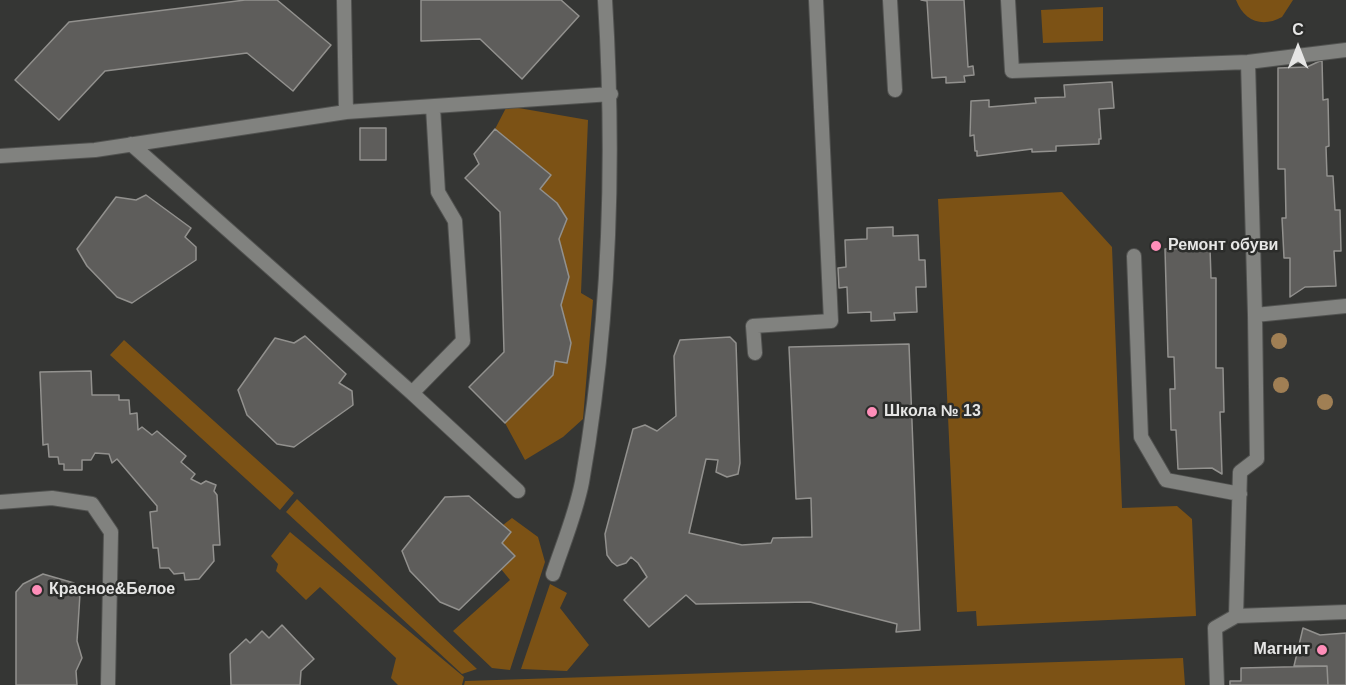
<!DOCTYPE html>
<meta charset="utf-8">
<style>
body{margin:0}
#map{position:relative;width:1346px;height:685px;overflow:hidden;background:#353634;font-family:Arial,sans-serif}
canvas{display:block}
.north{position:absolute;left:1268px;top:18px;width:60px;height:60px;-webkit-text-stroke:4px #2b2c2a;paint-order:stroke;rotate:0deg;font-size:16px;font-weight:700;line-height:24px;text-align:center;color:#e6e6e5}
.north::after{content:'';display:block;margin:auto;width:21px;height:27px;background:#e6e6e5;clip-path:polygon(50% 0,100% 100%,50% 72%,0 100%)}
</style>
<div id="map">
<canvas width="1346" height="685"></canvas>
<div class="north">С</div>
</div>
<script>
const g = document.querySelector('canvas').getContext('2d');
g.lineJoin = 'round';
function paint(path, color) { g.fillStyle = color; g.fill(path, 'evenodd'); }
function strokePath(path, color, width, dash) { g.strokeStyle = color; g.lineWidth = width; g.lineCap = dash ? 'butt' : 'round'; g.setLineDash(dash || []); g.stroke(path); }
function drawText(font, color, halo, rows, align = 'center') {
  g.font = font + ' Arial,sans-serif'; g.lineWidth = 5; g.setLineDash([]); g.textBaseline = 'middle'; g.strokeStyle = halo; g.fillStyle = color; for (const [text, x, y, turn = 0] of rows) {
    g.save(); g.translate(x, y); g.rotate((+turn || 0) * Math.PI / 180); g.textAlign = isNaN(turn) ? turn : align; if (halo) g.strokeText(text, 0, 0); g.fillText(text, 0, 0); g.restore();
  }
}
const green = new Path2D(`
 M 1236,0 L 1293,0 L 1282,17 C 1262,28 1244,21 1236,0 Z
 M 1103,7 L 1103,41 L 1043,43 L 1041,10 Z
 M 507,106 L 588,120 L 581,293 L 593,300 L 583,419 L 563,437 L 525,460 L 505,423 L 553,375 L 555,361 L 567,363 L 571,343 L 561,305 L 569,277 L 559,239 L 567,219 L 557,203 L 540,189 L 551,175 L 495,129 Z
 M 1062,192 L 1112,247 L 1122,508 L 1177,506 L 1192,519 L 1196,616 L 977,626 L 976,611 L 957,612 L 938,199 Z
 M 124,340 L 294,493 L 280,510 L 110,355 Z
 M 297,499 L 477,669 L 462,674 L 286,512 Z
 M 512,518 L 538,537 L 545,562 L 510,670 L 492,668 L 453,631 L 510,580 L 501,569 L 515,556 L 502,543 L 511,532 L 503,525 Z
 M 290,532 L 464,677 L 462,685 L 398,685 L 391,678 L 396,658 L 320,587 L 306,600 L 276,571 L 278,564 L 271,556 Z
 M 550,584 L 567,593 L 560,608 L 589,645 L 567,671 L 521,669 Z
 M 1183,658 L 1185,685 L 464,685 L 465,681 Z`);
const building = new Path2D(`
 M 245,0 L 277,0 L 331,45 L 293,91 L 247,53 L 105,71 L 59,120 L 15,80 L 69,22 Z
 M 421,0 L 561,0 L 579,16 L 522,79 L 480,39 L 421,41 Z
 M 921,0 L 964,0 L 968,67 L 973,66 L 974,75 L 964,76 L 965,82 L 946,83 L 946,77 L 932,78 L 927,1 Z
 M 1322,60 L 1323,100 L 1328,99 L 1329,146 L 1326,147 L 1327,176 L 1333,176 L 1335,210 L 1340,210 L 1341,251 L 1334,251 L 1336,286 L 1305,287 L 1290,297 L 1290,258 L 1284,258 L 1282,218 L 1286,218 L 1285,169 L 1278,169 L 1278,68 L 1307,67 Z
 M 1112,82 L 1114,108 L 1099,109 L 1101,139 L 1099,139 L 1099,144 L 1056,146 L 1056,151 L 1032,152 L 1032,149 L 977,156 L 977,151 L 975,151 L 974,135 L 970,136 L 971,101 L 989,100 L 989,107 L 1036,103 L 1035,98 L 1065,97 L 1064,85 Z
 M 360,128 L 386,128 L 386,160 L 360,160 Z
 M 495,129 L 551,175 L 540,189 L 557,203 L 567,219 L 559,239 L 569,277 L 561,305 L 571,343 L 567,363 L 555,361 L 553,375 L 505,423 L 469,387 L 504,352 L 500,212 L 465,178 L 479,164 L 474,154 Z
 M 146,195 L 191,228 L 185,237 L 196,247 L 196,260 L 132,303 L 117,297 L 87,266 L 77,249 L 116,197 L 136,200 Z
 M 893,227 L 893,236 L 918,235 L 919,260 L 925,260 L 926,287 L 916,287 L 917,312 L 894,313 L 895,320 L 871,321 L 871,312 L 848,313 L 847,287 L 839,288 L 838,268 L 846,267 L 845,240 L 867,239 L 867,228 Z
 M 1210,248 L 1211,278 L 1216,278 L 1216,368 L 1223,368 L 1224,412 L 1220,412 L 1222,474 L 1212,468 L 1178,469 L 1176,430 L 1171,430 L 1170,389 L 1175,389 L 1174,357 L 1168,357 L 1165,249 Z
 M 305,336 L 346,374 L 339,383 L 352,391 L 353,405 L 294,447 L 277,444 L 247,415 L 238,390 L 275,338 L 294,343 Z
 M 730,337 L 736,343 L 740,463 L 738,474 L 727,477 L 716,472 L 718,460 L 706,459 L 689,533 L 742,545 L 771,543 L 773,538 L 812,537 L 811,498 L 796,499 L 789,347 L 909,344 L 920,630 L 896,632 L 897,624 L 810,602 L 696,604 L 686,595 L 649,627 L 624,600 L 647,577 L 638,563 L 631,557 L 626,563 L 617,566 L 612,562 L 607,555 L 605,534 L 633,429 L 645,425 L 657,431 L 676,416 L 674,356 L 680,340 Z
 M 91,371 L 92,395 L 119,395 L 119,400 L 129,400 L 130,414 L 137,413 L 138,430 L 142,427 L 152,435 L 157,431 L 186,456 L 181,462 L 195,474 L 191,479 L 201,484 L 206,481 L 216,485 L 214,491 L 217,495 L 220,545 L 213,545 L 214,561 L 199,579 L 185,580 L 184,573 L 174,574 L 169,568 L 160,568 L 158,548 L 153,548 L 150,512 L 157,511 L 157,506 L 117,459 L 112,463 L 109,454 L 95,453 L 91,460 L 82,460 L 82,470 L 64,470 L 64,464 L 59,464 L 58,457 L 49,457 L 48,444 L 43,445 L 40,372 Z
 M 469,496 L 511,532 L 502,543 L 515,556 L 459,610 L 440,602 L 410,571 L 402,551 L 445,497 Z
 M 43,574 L 74,583 L 80,594 L 77,641 L 82,658 L 76,671 L 77,685 L 16,685 L 16,592 L 23,584 Z
 M 282,625 L 314,659 L 301,671 L 300,685 L 231,685 L 230,654 L 246,639 L 250,643 L 262,631 L 269,638 Z
 M 1303,628 L 1320,635 L 1346,633 L 1346,685 L 1328,685 L 1327,666 L 1294,666 Z
 M 1327,666 L 1328,685 L 1230,685 L 1230,681 L 1241,681 L 1241,668 Z`);
const service = new Path2D(`
 M 344,0 L 346,112
 M 890,0 L 895,90
 M 1008,0 L 1012,71 L 1248,62 L 1346,50
 M 1248,62 L 1255,315 L 1346,306
 M 433,107 L 438,192 L 455,221 L 463,341 L 412,393 L 518,491
 M 131,144 L 412,393
 M 0,156 L 95,150 L 346,112 L 611,94
 M 1134,256 L 1141,437 L 1166,480 L 1240,494
 M 1255,315 L 1257,459 L 1240,472 L 1236,616 L 1346,612
 M 755,353 L 753,326 L 831,321 L 816,0
 M 0,502 L 52,498 L 92,504 L 111,532 L 108,685
 M 553,574 C 563,544 576,513 582,482 C 610,324 615,161 605,0
 M 1217,685 L 1215,628 L 1236,616`);
const trees = [
 [1279,341],
 [1281,385],
 [1325,402]
];
const markers = [
 [1156,246,6,"#ff8eb9"],
 [872,412,6,"#ff8eb9"],
 [37,590,6,"#ff8eb9"],
 [1322,650,6,"#ff8eb9"]
];
const poiNames = [
 ["Ремонт обуви",1168,246],
 ["Школа № 13",884,412],
 ["Красное&Белое",49,590],
 ["Магнит",1310,650,"right"]
];
paint(green, '#7c5215');
paint(building, '#5e5d5b');
strokePath(building, '#92918e', 1.5);
strokePath(service, '#515250', 16);
strokePath(service, '#81827f', 14);
g.fillStyle = '#a07f54';
for (const [x, y] of trees) { g.beginPath(); g.arc(x, y, 8, 0, 2 * Math.PI); g.fill(); }
for (const [x, y, r, color] of markers) { const dot = new Path2D(); dot.arc(x, y, r, 0, 2 * Math.PI); g.fillStyle = color; g.fill(dot); strokePath(dot, '#2b2c2a', 2); }
drawText('bold 16px', '#e6e6e5', '#2b2c2a', poiNames, 'left');
</script>
